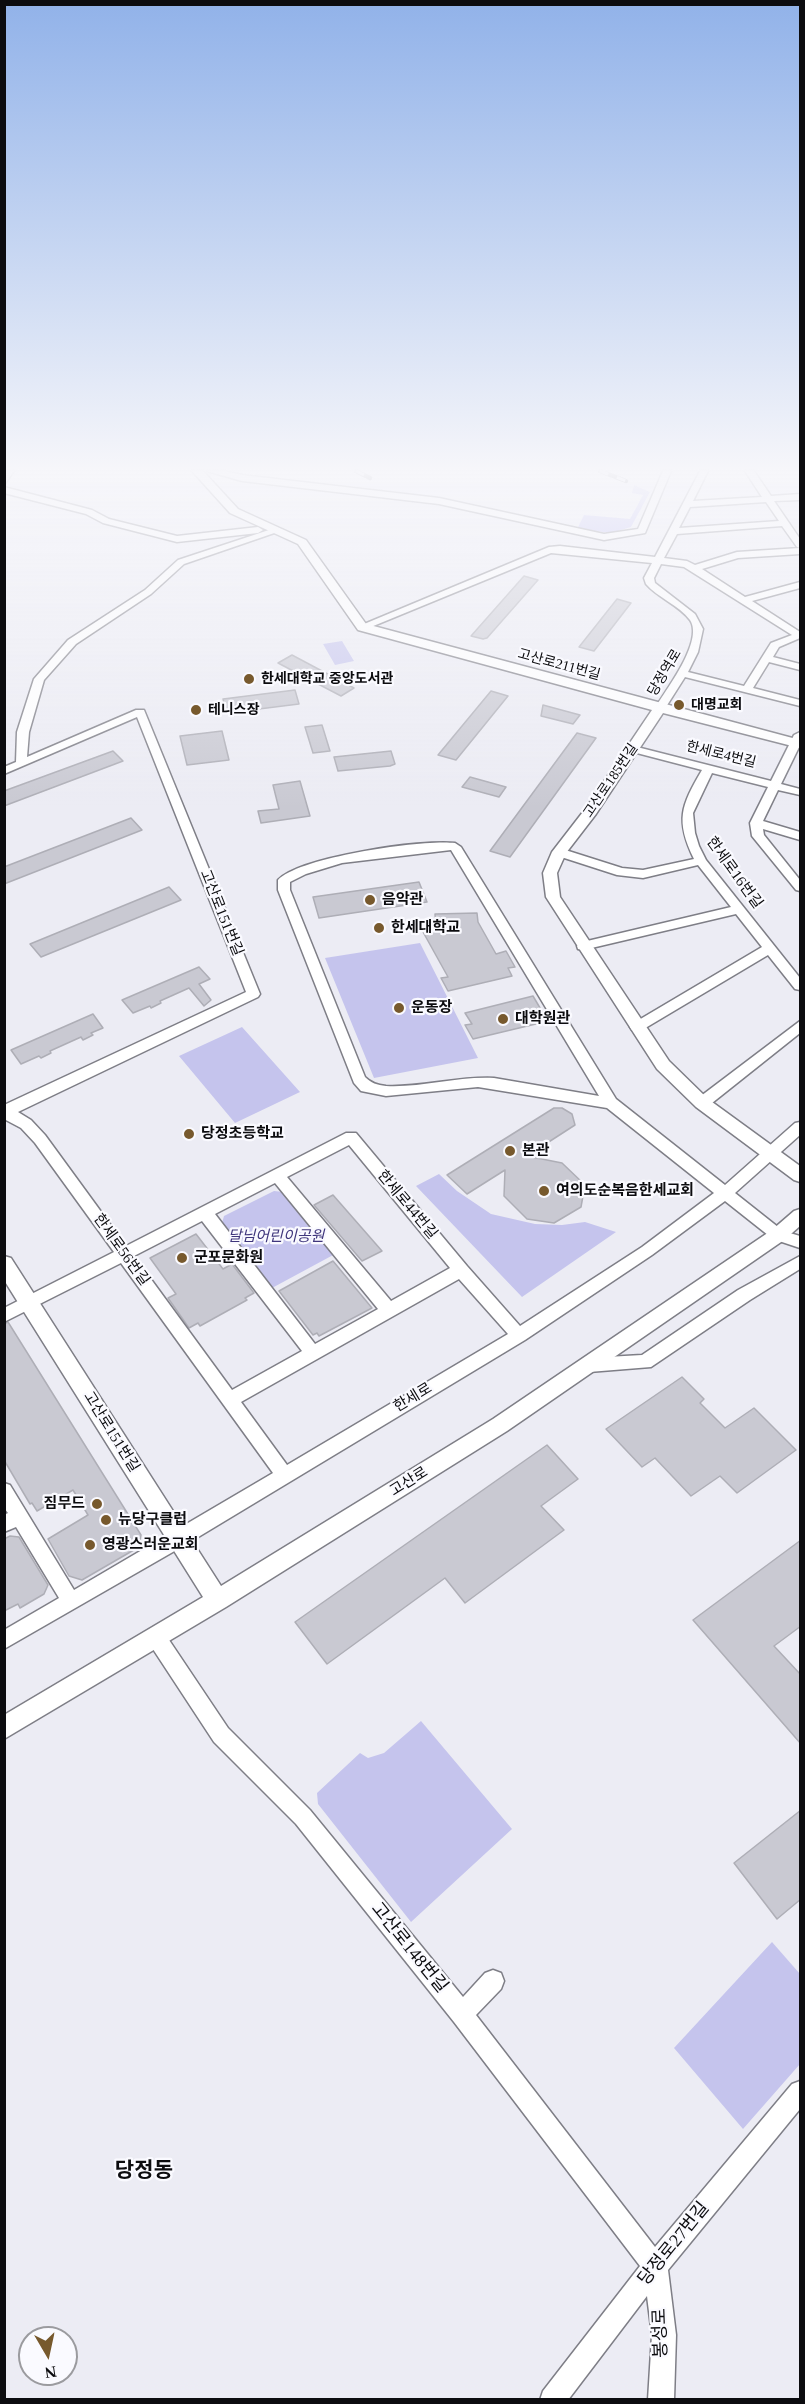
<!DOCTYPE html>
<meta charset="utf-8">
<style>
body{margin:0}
#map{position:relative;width:805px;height:2404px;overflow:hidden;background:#ececf4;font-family:"Times New Roman",serif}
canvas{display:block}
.frame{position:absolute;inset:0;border:6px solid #0c0c0f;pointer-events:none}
.north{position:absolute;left:18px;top:2326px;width:60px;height:60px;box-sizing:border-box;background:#fafaff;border:2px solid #9b9b9f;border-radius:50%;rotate:171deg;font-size:16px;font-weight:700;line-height:24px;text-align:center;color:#0c0c0f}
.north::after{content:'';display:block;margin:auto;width:21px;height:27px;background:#77592d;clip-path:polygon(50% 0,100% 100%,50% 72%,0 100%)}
</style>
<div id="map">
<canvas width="805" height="2404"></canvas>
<div class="frame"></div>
<div class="north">N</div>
</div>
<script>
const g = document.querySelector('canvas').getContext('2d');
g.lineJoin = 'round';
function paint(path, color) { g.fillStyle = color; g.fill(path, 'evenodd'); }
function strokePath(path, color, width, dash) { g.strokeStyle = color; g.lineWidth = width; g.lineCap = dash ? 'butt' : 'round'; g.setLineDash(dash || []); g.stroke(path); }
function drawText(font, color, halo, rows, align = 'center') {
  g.font = font + ' "Times New Roman","Noto Sans KR",serif'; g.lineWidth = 4.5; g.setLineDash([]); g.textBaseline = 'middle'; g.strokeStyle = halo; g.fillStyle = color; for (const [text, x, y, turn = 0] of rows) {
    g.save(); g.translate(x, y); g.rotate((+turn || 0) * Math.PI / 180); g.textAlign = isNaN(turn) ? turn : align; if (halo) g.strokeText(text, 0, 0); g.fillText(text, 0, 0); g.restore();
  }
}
const green = new Path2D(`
 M 342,641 L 354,661 L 335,665 L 323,644 Z
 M 420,943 L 478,1058 L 374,1078 L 325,958 Z
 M 242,1027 L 300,1092 L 235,1123 L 179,1056 Z
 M 439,1174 L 457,1191 L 491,1214 L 535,1224 L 562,1225 L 585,1222 L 616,1232 L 522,1297 L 416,1186 Z
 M 274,1191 L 283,1192 L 335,1254 L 272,1288 L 222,1223 L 224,1216 Z
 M 421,1721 L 512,1829 L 411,1922 L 318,1804 L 317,1793 L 360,1753 L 368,1758 L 384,1753 Z
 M 772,1942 L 800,1974 L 800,2064 L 743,2129 L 674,2048 Z`);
const forest = new Path2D(`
 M 634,485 L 650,492 L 631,527 L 611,533 L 577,529 L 584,515 L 630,519 L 643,495 L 632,493 Z`);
const building = new Path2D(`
 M 524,576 L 538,580 L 487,638 L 483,639 L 471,636 Z
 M 617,599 L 631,603 L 594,651 L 579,647 Z
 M 292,655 L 354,688 L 341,696 L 278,663 Z
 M 295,690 L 299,704 L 227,713 L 223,699 Z
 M 491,691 L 508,696 L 456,760 L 438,755 Z
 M 543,705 L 580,715 L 573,724 L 541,716 Z
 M 322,725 L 330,751 L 313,753 L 305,727 Z
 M 222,731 L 229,760 L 187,765 L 180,736 Z
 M 577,733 L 596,738 L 510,857 L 490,851 Z
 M 113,751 L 123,761 L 4,806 L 4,791 Z
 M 391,751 L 395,764 L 390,766 L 338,771 L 334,757 Z
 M 470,777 L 506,787 L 499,797 L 462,787 Z
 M 300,781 L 310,816 L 261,823 L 258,811 L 279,809 L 273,785 Z
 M 131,818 L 142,830 L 4,884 L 4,867 Z
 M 419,882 L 427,902 L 319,918 L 313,897 Z
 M 169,887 L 181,900 L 41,957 L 30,944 Z
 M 477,913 L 478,922 L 496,954 L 506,951 L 515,967 L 508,968 L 512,976 L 448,991 L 441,978 L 448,977 L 423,932 L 436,929 L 435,914 Z
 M 199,967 L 210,979 L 199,984 L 211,1000 L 204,1006 L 189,988 L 160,1001 L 161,1003 L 151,1008 L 150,1006 L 133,1013 L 122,1000 Z
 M 533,996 L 543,1013 L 536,1014 L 540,1023 L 473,1039 L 465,1025 L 472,1024 L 465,1013 Z
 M 93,1014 L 103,1028 L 91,1033 L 93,1035 L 83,1040 L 81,1037 L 50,1051 L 51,1053 L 41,1058 L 39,1056 L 21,1064 L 11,1050 Z
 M 554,1108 L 562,1108 L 572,1114 L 575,1125 L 527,1156 L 562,1163 L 585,1185 L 581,1207 L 554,1223 L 527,1219 L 504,1196 L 505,1170 L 467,1194 L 447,1175 Z
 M 333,1195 L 382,1251 L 362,1261 L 314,1205 Z
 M 196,1234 L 223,1269 L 232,1264 L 254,1293 L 245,1298 L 247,1300 L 200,1326 L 198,1323 L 189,1328 L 168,1298 L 176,1294 L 150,1258 Z
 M 333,1261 L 372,1308 L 319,1336 L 317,1333 L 313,1335 L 279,1291 Z
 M 8,1322 L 141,1535 L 139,1547 L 82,1580 L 69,1576 L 48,1539 L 88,1515 L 73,1490 L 37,1511 L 32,1503 L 30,1504 L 4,1460 L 4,1324 Z
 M 682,1377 L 704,1399 L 700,1403 L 725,1428 L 754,1408 L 796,1450 L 737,1493 L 720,1476 L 691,1496 L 655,1458 L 642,1467 L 606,1429 Z
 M 547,1445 L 578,1479 L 541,1506 L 564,1530 L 465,1603 L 445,1578 L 327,1664 L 295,1622 Z
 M 10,1536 L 19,1537 L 48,1585 L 44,1594 L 20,1608 L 18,1604 L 4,1611 L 4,1539 Z
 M 801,1540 L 801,1626 L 774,1646 L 801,1675 L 801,1744 L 693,1620 Z
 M 801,1810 L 801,1899 L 777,1919 L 734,1863 Z`);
const minor = new Path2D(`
 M 5,471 L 14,471 L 4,485 Z
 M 207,471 L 224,471 L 242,475 L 439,498 L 604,534 L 638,529 L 663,471 L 671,471 L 645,533 L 604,540 L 439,504 L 242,481 Z
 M 700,471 L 708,471 L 693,501 L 762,497 L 745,471 L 754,471 L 771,496 L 800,494 L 800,500 L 774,501 L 800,539 L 800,548 L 797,547 L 782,526 L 677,534 L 664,558 L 687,561 L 695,565 L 737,552 L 800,548 L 800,554 L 738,558 L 702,569 L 745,597 L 800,582 L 800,588 L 752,601 L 800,632 L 800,638 L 779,647 L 773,657 L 800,664 L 800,670 L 769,662 L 753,688 L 800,700 L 800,706 L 685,677 L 664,710 L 656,710 L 655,708 C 666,690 704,641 690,620 C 679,605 658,598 646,584 L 644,578 L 652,563 L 551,553 L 366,629 L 357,627 L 549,547 L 560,546 L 655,557 ZM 766,502 L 779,521 L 679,528 L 690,507 ZM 661,564 L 684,567 L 792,635 L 771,643 L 744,686 L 688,672 L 698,652 L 703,629 L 695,614 L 655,583 L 654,578 Z
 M 4,487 L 92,510 L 109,519 L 177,536 L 258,527 L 263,530 L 258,533 L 177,542 L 103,523 L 86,514 L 4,493 Z
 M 275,528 L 283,530 L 184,564 L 151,594 L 76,644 L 44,680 L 29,732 L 27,757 L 136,710 L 144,710 L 260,994 L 258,997 L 18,1112 L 31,1120 L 45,1135 L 126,1246 L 346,1133 L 356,1133 L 467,1266 L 520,1326 L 642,1247 L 714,1193 L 607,1108 L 478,1087 L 386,1096 L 361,1091 L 354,1083 L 278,890 L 278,880 C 299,857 423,839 455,843 L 461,847 L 616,1099 L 725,1185 L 795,1123 L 800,1122 L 800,1135 L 735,1193 L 783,1231 L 800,1236 L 800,1248 L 773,1239 L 725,1201 L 652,1255 L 525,1340 L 185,1545 L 4,1649 L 4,1630 L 59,1598 L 16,1527 L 4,1532 L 4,1515 L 8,1513 L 4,1508 L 4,1483 L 10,1485 L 74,1590 L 273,1473 L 121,1263 L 4,1322 L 4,1308 L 114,1252 L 35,1143 L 21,1128 L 4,1119 L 4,1105 L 246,992 L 137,717 L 4,774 L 4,767 L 16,762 L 17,732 L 34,679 L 68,640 L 145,590 L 178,560 ZM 451,850 L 599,1096 L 494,1078 C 458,1076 420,1088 386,1086 C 377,1085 371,1083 365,1077 L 290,890 L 290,882 L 306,874 L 342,863 ZM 349,1145 L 450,1268 L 391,1301 L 287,1177 ZM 275,1183 L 378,1309 L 315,1344 L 215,1214 ZM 202,1221 L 302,1351 L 232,1390 L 134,1256 ZM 459,1279 L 508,1334 L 287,1465 L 241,1402 Z
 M 800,732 L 800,745 L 781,784 L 800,789 L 800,795 L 778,790 L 763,821 L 800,832 L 800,840 L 763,829 L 764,835 L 800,880 L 800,891 L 796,890 L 752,836 L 750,823 L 768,787 L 712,773 L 693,813 L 695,833 L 699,846 L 706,860 L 800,978 L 800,990 L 795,989 L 768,955 L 642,1030 L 632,1030 L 630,1027 L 632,1024 L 762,947 L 736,914 L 583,950 L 578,949 L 577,946 L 583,942 L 731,907 L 698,865 L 643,878 L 617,875 L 555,855 L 553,852 L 559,848 L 622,868 L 643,870 L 694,859 C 675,820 681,806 702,770 L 629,751 L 629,747 L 633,746 L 771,781 L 794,735 Z
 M 800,1021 L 800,1033 L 707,1107 L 697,1107 L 695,1103 L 697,1099 Z
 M 800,1256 L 800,1269 L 750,1300 L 651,1367 L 589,1372 L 583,1370 L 581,1365 L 583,1360 L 589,1358 L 642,1355 L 738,1290 Z
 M 156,1628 L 163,1631 L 228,1728 L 310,1810 L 463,1997 L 485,1973 L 493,1970 L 501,1973 L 504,1981 L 501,1989 L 476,2015 L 655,2247 L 792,2084 L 800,2081 L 800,2109 L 668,2270 L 676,2335 L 674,2400 L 648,2400 L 652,2335 L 647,2296 L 568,2400 L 540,2400 L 543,2391 L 640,2266 L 454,2022 L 296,1824 L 214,1742 L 149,1643 L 147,1637 L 149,1631 Z`);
const tertiary = new Path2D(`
 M 192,471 L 203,471 L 238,509 L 306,540 L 366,624 L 800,740 L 800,748 L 663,713 L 596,814 L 566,853 L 557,873 L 560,897 L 669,1061 L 708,1099 L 800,1166 L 800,1182 L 794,1180 L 696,1107 L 657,1069 L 546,897 L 543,873 L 552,852 L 586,808 L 652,710 L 358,630 L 298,544 L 230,513 Z
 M 800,1209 L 800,1226 L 784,1240 L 507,1431 L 226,1607 L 4,1739 L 4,1715 L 203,1597 L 4,1280 L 4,1256 L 11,1258 L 221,1586 L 493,1419 L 772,1230 L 794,1211 Z`);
const rail = new Path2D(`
 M 356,471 L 370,478
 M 600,471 L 626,481`);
const markers = [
 [249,679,6,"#77592d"],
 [679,705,6,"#77592d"],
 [196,710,6,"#77592d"],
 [370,900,6,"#77592d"],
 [379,928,6,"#77592d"],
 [399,1008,6,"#77592d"],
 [503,1019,6,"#77592d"],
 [189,1134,6,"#77592d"],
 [510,1151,6,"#77592d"],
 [544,1191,6,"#77592d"],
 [182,1258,6,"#77592d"],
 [97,1504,6,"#77592d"],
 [106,1520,6,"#77592d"],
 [90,1545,6,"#77592d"]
];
const farStreetnames = [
 ["고산로211번길",559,665,15],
 ["당정역로",665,673,-59],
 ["한세로4번길",721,755,14],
 ["고산로185번길",611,781,-56]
];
const farPoinames = [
 ["한세대학교 중앙도서관",261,679],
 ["대명교회",691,705],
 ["테니스장",208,710]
];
const streetNames = [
 ["한세로16번길",734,873,54],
 ["고산로151번길",221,913,68],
 ["한세로44번길",407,1205,50],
 ["한세로56번길",121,1250,54],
 ["한세로",413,1398,-31],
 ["고산로151번길",111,1432,58],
 ["고산로",409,1482,-32]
];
const poiNames = [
 ["음악관",382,900],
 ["한세대학교",391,928],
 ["운동장",411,1008],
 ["대학원관",515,1019],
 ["당정초등학교",201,1134],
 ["본관",522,1151],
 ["여의도순복음한세교회",556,1191],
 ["군포문화원",194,1258],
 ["짐무드",85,1504,"right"],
 ["뉴당구클럽",118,1520],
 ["영광스러운교회",102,1545]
];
const parkNames = [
 ["달님어린이공원",276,1237]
];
const nearStreetnames = [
 ["고산로148번길",409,1948,51],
 ["당정로27번길",674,2244,-51],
 ["봉성로",661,2333,-92]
];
const nearQuarternames = [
 ["당정동",144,2172]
];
paint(green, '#c5c4ed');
paint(forest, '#b8b6f3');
paint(building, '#c9c9d2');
strokePath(building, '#aeaeb6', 1.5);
strokePath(minor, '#7e7e86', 3);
strokePath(tertiary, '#7e7e86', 3);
paint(minor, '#fff');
paint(tertiary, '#fff');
strokePath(rail, '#39393d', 4.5);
strokePath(rail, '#fafaff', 3, [9]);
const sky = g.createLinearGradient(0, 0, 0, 808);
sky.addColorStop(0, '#91b2e9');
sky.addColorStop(0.58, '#f6f6fa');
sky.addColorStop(1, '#f6f6fa00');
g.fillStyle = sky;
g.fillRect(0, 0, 805, 808);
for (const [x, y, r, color] of markers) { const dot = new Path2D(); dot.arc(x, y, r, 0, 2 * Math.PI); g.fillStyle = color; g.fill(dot); strokePath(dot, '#fafaff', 2); }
drawText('14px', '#0c0c0f', '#fafaff', farStreetnames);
drawText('bold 14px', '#0c0c0f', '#fafaff', farPoinames, 'left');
drawText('15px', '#0c0c0f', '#fafaff', streetNames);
drawText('bold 15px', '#0c0c0f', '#fafaff', poiNames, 'left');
drawText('italic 15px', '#3f367c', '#fafaff', parkNames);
drawText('18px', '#0c0c0f', '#fafaff', nearStreetnames);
drawText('bold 21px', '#0c0c0f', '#fafaff', nearQuarternames);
</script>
